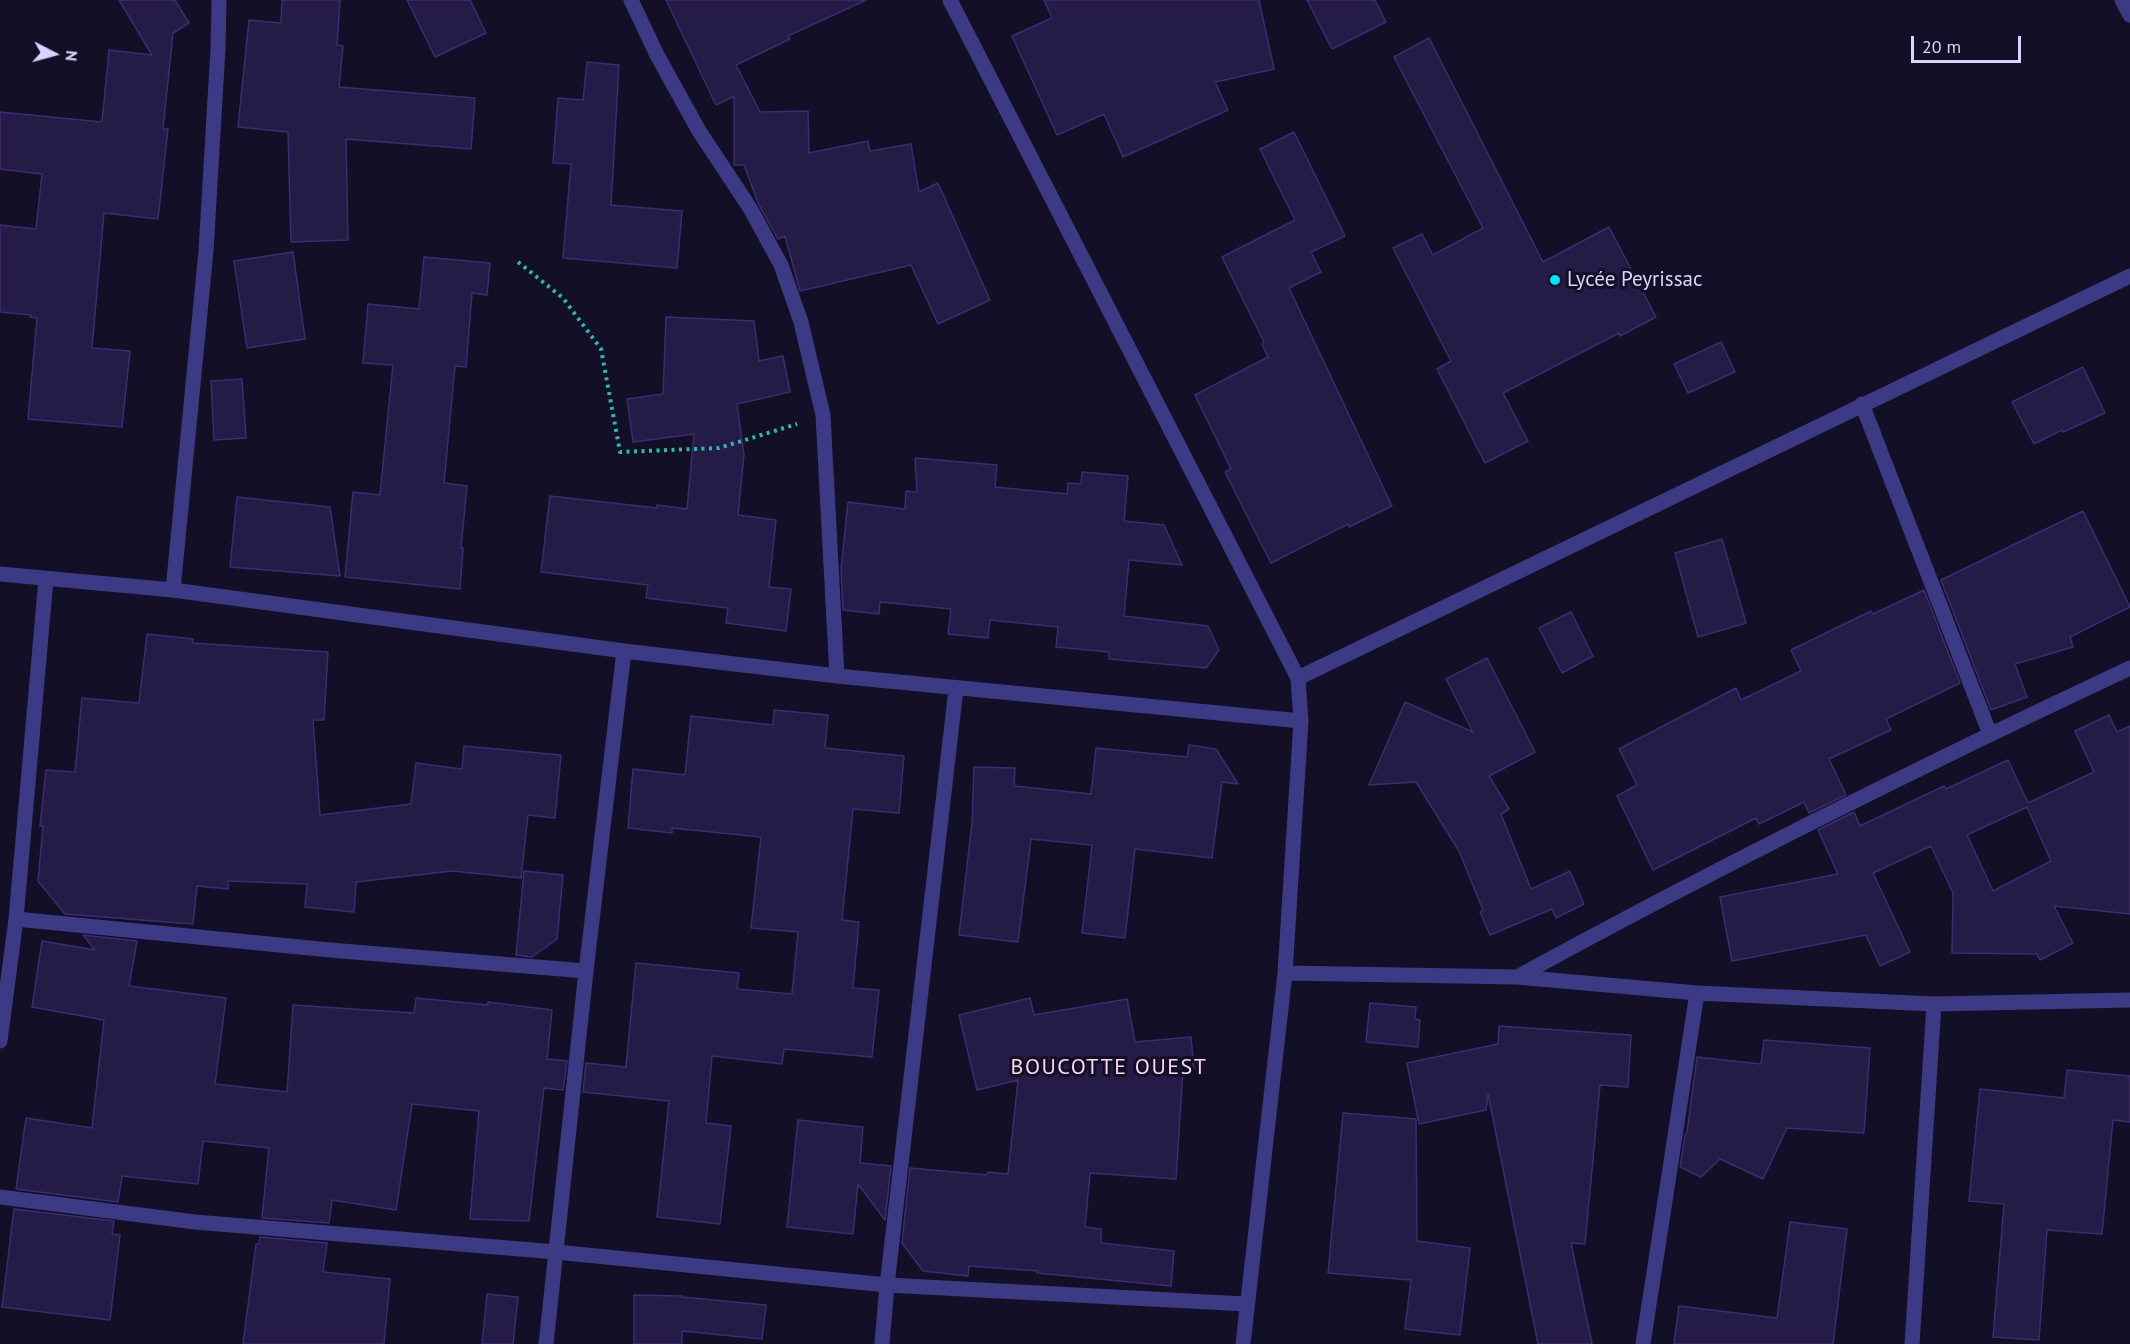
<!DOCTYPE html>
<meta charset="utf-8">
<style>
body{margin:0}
#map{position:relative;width:2130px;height:1344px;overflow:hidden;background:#130f26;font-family:"PT Sans",sans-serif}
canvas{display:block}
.north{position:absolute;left:24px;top:24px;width:60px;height:60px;-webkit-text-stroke:4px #130f26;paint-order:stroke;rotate:96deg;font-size:16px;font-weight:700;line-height:24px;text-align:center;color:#d9d4ff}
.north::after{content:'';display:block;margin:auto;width:21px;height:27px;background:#d9d4ff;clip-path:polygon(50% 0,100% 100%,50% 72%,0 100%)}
.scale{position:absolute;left:1911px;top:36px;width:110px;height:27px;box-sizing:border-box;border:3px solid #d9d4ff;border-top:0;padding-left:8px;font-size:18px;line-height:21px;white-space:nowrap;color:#d9d4ff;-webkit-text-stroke:4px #130f26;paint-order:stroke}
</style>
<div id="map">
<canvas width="2130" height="1344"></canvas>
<div class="north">N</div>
<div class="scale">20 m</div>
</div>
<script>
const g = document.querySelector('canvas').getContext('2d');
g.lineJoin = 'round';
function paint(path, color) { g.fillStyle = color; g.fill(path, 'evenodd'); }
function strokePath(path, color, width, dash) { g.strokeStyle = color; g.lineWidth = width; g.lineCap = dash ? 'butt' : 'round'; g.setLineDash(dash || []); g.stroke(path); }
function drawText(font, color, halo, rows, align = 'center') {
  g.font = font + ' "PT Sans",sans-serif'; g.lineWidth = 6; g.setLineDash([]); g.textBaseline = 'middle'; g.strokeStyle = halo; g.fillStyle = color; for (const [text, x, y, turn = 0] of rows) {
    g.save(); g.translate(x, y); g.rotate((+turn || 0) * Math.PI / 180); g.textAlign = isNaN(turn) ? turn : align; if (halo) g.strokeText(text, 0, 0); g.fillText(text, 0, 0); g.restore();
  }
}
const building = new Path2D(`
 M 119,0 L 175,0 L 189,23 L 173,33 L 163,129 L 168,129 L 158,219 L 104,213 L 92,348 L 130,351 L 122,427 L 28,419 L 37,318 L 30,317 L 31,315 L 0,312 L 0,225 L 36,229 L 42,174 L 0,169 L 0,112 L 102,122 L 109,50 L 152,55 Z
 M 282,0 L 340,0 L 337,45 L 343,46 L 339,87 L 475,98 L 471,149 L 346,139 L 348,240 L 291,242 L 288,132 L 238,127 L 249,20 L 281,23 Z
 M 407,0 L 470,0 L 486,33 L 435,57 Z
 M 666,0 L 866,0 L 788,36 L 790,39 L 736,65 L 760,112 L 808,111 L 809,153 L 868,141 L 870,151 L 911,144 L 919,192 L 938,183 L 990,300 L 938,324 L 911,265 L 800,291 L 785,236 L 778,239 L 759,205 L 744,165 L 734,165 L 734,96 L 716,105 Z
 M 1044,0 L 1259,0 L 1274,69 L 1215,82 L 1228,110 L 1123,157 L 1104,114 L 1057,135 L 1012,36 L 1052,18 Z
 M 1307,0 L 1375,0 L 1386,22 L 1332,49 Z
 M 1429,38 L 1543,262 L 1609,227 L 1656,317 L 1620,336 L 1619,333 L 1503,393 L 1528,441 L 1485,463 L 1437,369 L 1451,361 L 1393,248 L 1422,234 L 1433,255 L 1483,228 L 1394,57 Z
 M 587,62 L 619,65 L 611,205 L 682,211 L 677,268 L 563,258 L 571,164 L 553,163 L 558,98 L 583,100 Z
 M 1294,132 L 1345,236 L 1311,252 L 1321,272 L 1289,288 L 1392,506 L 1349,527 L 1348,524 L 1271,563 L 1225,472 L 1231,469 L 1195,395 L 1268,357 L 1262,344 L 1264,342 L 1222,257 L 1295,220 L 1260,149 Z
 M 293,252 L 305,339 L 247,348 L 234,261 Z
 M 424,257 L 490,263 L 487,295 L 472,293 L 466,367 L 455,366 L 444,483 L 467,486 L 461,548 L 463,548 L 460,589 L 345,577 L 353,492 L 380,495 L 393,365 L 363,363 L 368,304 L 419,309 Z
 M 666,317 L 754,321 L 759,361 L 783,356 L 790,392 L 737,404 L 744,455 L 738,515 L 776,520 L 769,587 L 791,589 L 786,631 L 726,623 L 728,608 L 646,598 L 648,585 L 541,572 L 550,496 L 657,508 L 657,505 L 687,509 L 694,434 L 633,442 L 627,399 L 663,394 Z
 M 1721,342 L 1735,372 L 1688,393 L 1674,364 Z
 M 2083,367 L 2105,413 L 2063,432 L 2062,430 L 2034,444 L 2012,402 Z
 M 242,379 L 246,438 L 214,440 L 211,381 Z
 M 915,458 L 997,465 L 995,487 L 1067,494 L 1068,483 L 1081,484 L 1082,472 L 1128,476 L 1124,521 L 1164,525 L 1182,565 L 1129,560 L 1124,616 L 1208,626 L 1219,650 L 1206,668 L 1109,659 L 1109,652 L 1056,647 L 1058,627 L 990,620 L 988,638 L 948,634 L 951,609 L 880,602 L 879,614 L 843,610 L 841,569 L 848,502 L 905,509 L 906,491 L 917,492 Z
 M 237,497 L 330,507 L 340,576 L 230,567 Z
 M 2083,511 L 2130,607 L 2070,637 L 2073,647 L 2015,664 L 2027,697 L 1991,710 L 1941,580 Z
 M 1722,539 L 1746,623 L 1698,637 L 1675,553 Z
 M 1924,590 L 1960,683 L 1886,719 L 1891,730 L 1829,759 L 1846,795 L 1809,813 L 1804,802 L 1759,824 L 1756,818 L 1653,870 L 1617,796 L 1637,785 L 1619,749 L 1736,688 L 1741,700 L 1801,671 L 1791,650 L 1871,611 L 1873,614 Z
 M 1571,612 L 1593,656 L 1562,673 L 1539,628 Z
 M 147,634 L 193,639 L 193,643 L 328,652 L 324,720 L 313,720 L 320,815 L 411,804 L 416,763 L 462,769 L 464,746 L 561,755 L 555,818 L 528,815 L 521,878 L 452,871 L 356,882 L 354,912 L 305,907 L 307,884 L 228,881 L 228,889 L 197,886 L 193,924 L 65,914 L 38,881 L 43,826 L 40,826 L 46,770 L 75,772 L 82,698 L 139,703 Z
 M 1487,658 L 1535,752 L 1489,776 L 1509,809 L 1501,814 L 1531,889 L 1570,871 L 1584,904 L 1556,918 L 1552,909 L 1490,935 L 1480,912 L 1483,910 L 1459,851 L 1416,782 L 1369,785 L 1405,702 L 1473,732 L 1446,679 Z
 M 774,710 L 828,715 L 825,748 L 904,756 L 899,813 L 853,809 L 842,920 L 859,922 L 853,988 L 879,990 L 872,1057 L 784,1049 L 782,1064 L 712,1056 L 706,1123 L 731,1126 L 720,1224 L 657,1217 L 669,1101 L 583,1092 L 586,1063 L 626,1067 L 636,963 L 739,973 L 737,989 L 792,994 L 798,932 L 751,928 L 761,837 L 672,828 L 672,833 L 628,828 L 633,769 L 685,775 L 691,716 L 773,725 Z
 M 2109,715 L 2117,732 L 2130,726 L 2130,914 L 2054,906 L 2073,943 L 2040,960 L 2037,954 L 1952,953 L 1953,893 L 1931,846 L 1873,873 L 1910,952 L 1880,966 L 1866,935 L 1732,961 L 1720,897 L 1838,874 L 1818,830 L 1854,812 L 1860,826 L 1944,786 L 1946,789 L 2008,760 L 2028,803 L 2094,772 L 2075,731 ZM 2027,807 L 2051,861 L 1993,891 L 1967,835 Z
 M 1189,745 L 1216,749 L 1238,784 L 1222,782 L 1212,858 L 1135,849 L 1125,938 L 1082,933 L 1092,845 L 1031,839 L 1018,942 L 959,935 L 972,823 L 974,767 L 1015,768 L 1014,786 L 1091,794 L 1096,748 L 1187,757 Z
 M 524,871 L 563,875 L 557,939 L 532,957 L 516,955 Z
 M 83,935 L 137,941 L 129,986 L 226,998 L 215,1084 L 287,1092 L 293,1005 L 414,1013 L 416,998 L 488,1005 L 488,1002 L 552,1010 L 547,1059 L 567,1061 L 563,1090 L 544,1088 L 529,1221 L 470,1219 L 479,1111 L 412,1104 L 396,1210 L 332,1200 L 329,1223 L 262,1218 L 269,1148 L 203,1141 L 198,1184 L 122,1176 L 118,1202 L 16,1189 L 26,1118 L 92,1128 L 104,1020 L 32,1007 L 42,941 L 95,950 Z
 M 1030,998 L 1034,1015 L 1127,999 L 1135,1042 L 1191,1037 L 1194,1069 L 1183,1070 L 1176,1179 L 1090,1173 L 1085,1227 L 1101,1229 L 1101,1243 L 1174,1251 L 1171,1286 L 1037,1273 L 1038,1271 L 969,1266 L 968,1276 L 923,1271 L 902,1243 L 910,1168 L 987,1175 L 988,1172 L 1008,1174 L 1018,1080 L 977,1090 L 959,1015 Z
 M 1370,1003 L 1416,1007 L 1415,1019 L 1420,1020 L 1418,1047 L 1366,1042 Z
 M 1499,1026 L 1631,1035 L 1628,1087 L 1600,1085 L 1585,1244 L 1571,1243 L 1592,1344 L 1538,1344 L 1488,1094 L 1486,1110 L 1419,1124 L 1407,1063 L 1498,1044 Z
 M 1764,1040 L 1870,1048 L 1864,1133 L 1787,1128 L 1763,1179 L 1720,1159 L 1701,1177 L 1680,1167 L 1685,1135 L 1687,1132 L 1697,1057 L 1761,1064 Z
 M 2067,1070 L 2130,1076 L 2130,1122 L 2113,1120 L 2102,1234 L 2047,1230 L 2039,1340 L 1993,1337 L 2004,1204 L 1969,1201 L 1980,1089 L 2064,1098 Z
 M 1343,1113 L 1416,1119 L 1417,1241 L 1470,1248 L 1460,1335 L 1405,1329 L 1411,1280 L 1328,1273 Z
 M 798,1120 L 863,1127 L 860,1163 L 891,1166 L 885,1220 L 858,1184 L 853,1234 L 787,1227 Z
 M 14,1209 L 114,1221 L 112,1234 L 120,1235 L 110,1320 L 2,1307 Z
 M 1790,1222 L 1847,1229 L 1833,1344 L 1674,1344 L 1679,1306 L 1777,1318 Z
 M 260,1237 L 327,1243 L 323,1272 L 390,1279 L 384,1344 L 243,1344 L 256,1244 L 259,1244 Z
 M 487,1294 L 518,1297 L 513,1344 L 482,1344 Z
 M 634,1295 L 682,1296 L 682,1297 L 766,1305 L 762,1339 L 682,1331 L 682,1344 L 634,1344 Z`);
const path = new Path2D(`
 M 518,262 L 563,298 L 601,349 L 620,452 L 719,448 L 797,424`);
const minor = new Path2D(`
 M 631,0 L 657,55 L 699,131 L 750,208 L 781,265 L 801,322 L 823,415 L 837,676
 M 950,0 L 1298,678 L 1301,721 L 1285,973 L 1243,1344
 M 2122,0 L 2130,15
 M 1862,404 L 1990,734
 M 0,574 L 173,590 L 624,651 L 837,676 L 1301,721
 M 173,590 L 206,251 L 218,49 L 219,0
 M 1298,678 L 2130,276
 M 16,919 L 330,950 L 586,971
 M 1285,973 L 1517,977 L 1697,993 L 1934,1004 L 2130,1000
 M 1517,977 C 1718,867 1923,765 2130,668
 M 0,1041 L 16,919 L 46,579
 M 0,1197 L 195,1222 L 556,1252 L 887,1285 L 1246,1304
 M 546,1344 L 586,971 L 624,651
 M 882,1344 L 887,1285 L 956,689
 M 1643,1344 L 1697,993
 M 1912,1344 L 1934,1004`);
const markers = [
 [1555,280,6,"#00e5ff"]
];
const poiNames = [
 ["Lycée Peyrissac",1567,280]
];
const neighbourhoodNames = [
 ["BOUCOTTE OUEST",1109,1068]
];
paint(building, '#241b47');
strokePath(building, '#3b2d73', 1.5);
strokePath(path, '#2fb8b0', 4, [3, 4.5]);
strokePath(minor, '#3d3a85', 15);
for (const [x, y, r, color] of markers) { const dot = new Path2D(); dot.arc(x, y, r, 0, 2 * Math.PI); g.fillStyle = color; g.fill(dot); strokePath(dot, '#130f26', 2); }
drawText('21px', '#d9d4ff', '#130f26', poiNames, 'left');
g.letterSpacing = '1.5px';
drawText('22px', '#ffd6f0', '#130f26', neighbourhoodNames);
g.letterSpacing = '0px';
</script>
